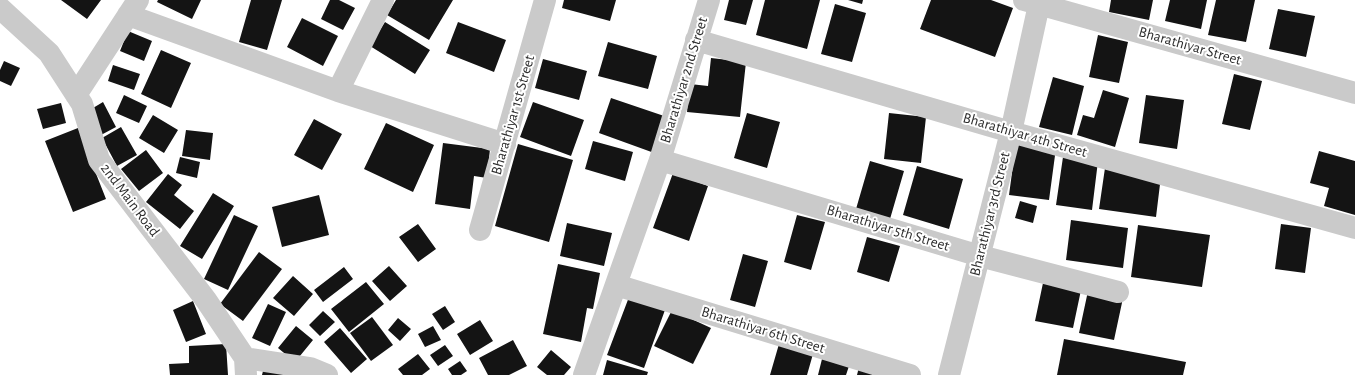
<!DOCTYPE html>
<style>
body{margin:0}
canvas{display:block;background:#fff}
</style>
<canvas width="1355" height="375"></canvas>
<script>
const g = document.querySelector('canvas').getContext('2d');
g.lineJoin = 'round';
function paint(path, color) { g.fillStyle = color; g.fill(path, 'evenodd'); }
function strokePath(path, color, width, dash) { g.strokeStyle = color; g.lineWidth = width; g.lineCap = dash ? 'butt' : 'round'; g.setLineDash(dash || []); g.stroke(path); }
function drawText(font, color, halo, rows, align = 'center') {
  g.font = font + ' "Alegreya Sans",sans-serif'; g.lineWidth = 4; g.setLineDash([]); g.textBaseline = 'middle'; g.strokeStyle = halo; g.fillStyle = color; for (const [text, x, y, turn = 0] of rows) {
    g.save(); g.translate(x, y); g.rotate((+turn || 0) * Math.PI / 180); g.textAlign = isNaN(turn) ? turn : align; if (halo) g.strokeText(text, 0, 0); g.fillText(text, 0, 0); g.restore();
  }
}
const building = new Path2D(`
 M 61,0 L 101,0 L 87,19 Z
 M 158,0 L 201,0 L 192,19 L 157,2 Z
 M 251,0 L 282,0 L 267,50 L 239,42 Z
 M 330,0 L 339,0 L 355,8 L 343,30 L 321,19 Z
 M 396,0 L 453,0 L 429,40 L 387,15 Z
 M 564,0 L 616,0 L 610,21 L 562,8 Z
 M 729,0 L 753,0 L 746,25 L 724,20 Z
 M 765,0 L 820,0 L 807,49 L 756,35 Z
 M 848,0 L 863,0 L 862,4 Z
 M 931,0 L 991,0 L 1013,8 L 995,57 L 920,29 Z
 M 1111,0 L 1153,0 L 1149,20 L 1109,12 Z
 M 1170,0 L 1207,0 L 1201,29 L 1165,21 Z
 M 1216,0 L 1255,0 L 1246,42 L 1208,35 Z
 M 835,4 L 866,13 L 852,62 L 821,54 Z
 M 1278,9 L 1315,16 L 1306,57 L 1269,49 Z
 M 302,18 L 338,36 L 323,66 L 287,47 Z
 M 385,22 L 430,50 L 415,74 L 370,46 Z
 M 458,22 L 506,40 L 494,72 L 446,53 Z
 M 128,31 L 152,41 L 144,61 L 120,51 Z
 M 1098,35 L 1128,42 L 1119,83 L 1089,77 Z
 M 608,42 L 657,56 L 648,89 L 598,76 Z
 M 161,50 L 191,63 L 171,108 L 141,94 Z
 M 711,58 L 746,62 L 740,117 L 687,112 L 690,84 L 708,86 Z
 M 543,59 L 587,71 L 579,100 L 535,88 Z
 M 4,61 L 20,68 L 11,86 L 0,81 L 0,70 Z
 M 113,65 L 140,74 L 134,90 L 108,81 Z
 M 1234,74 L 1262,81 L 1250,130 L 1222,124 Z
 M 1053,77 L 1084,86 L 1072,135 L 1039,127 Z
 M 1103,90 L 1129,98 L 1115,147 L 1077,135 L 1083,115 L 1094,118 Z
 M 124,95 L 147,106 L 139,123 L 116,113 Z
 M 1146,95 L 1184,100 L 1177,149 L 1139,143 Z
 M 611,98 L 670,118 L 657,154 L 599,133 Z
 M 103,102 L 116,127 L 101,135 L 88,111 Z
 M 533,102 L 584,120 L 571,156 L 520,137 Z
 M 61,103 L 66,123 L 43,129 L 37,109 Z
 M 747,113 L 780,122 L 767,168 L 734,158 Z
 M 889,113 L 926,117 L 921,163 L 884,159 Z
 M 153,115 L 178,130 L 164,153 L 139,138 Z
 M 314,119 L 342,134 L 322,170 L 294,155 Z
 M 386,123 L 434,145 L 413,192 L 364,169 Z
 M 121,127 L 137,155 L 117,166 L 102,138 Z
 M 78,128 L 106,199 L 73,212 L 45,141 Z
 M 186,130 L 213,133 L 210,160 L 182,156 Z
 M 593,141 L 633,152 L 625,181 L 585,169 Z
 M 443,143 L 490,149 L 487,178 L 474,176 L 470,209 L 435,204 Z
 M 1016,143 L 1056,148 L 1049,200 L 1009,195 Z
 M 518,144 L 573,160 L 549,242 L 495,226 Z
 M 146,150 L 163,173 L 139,191 L 121,169 Z
 M 1319,151 L 1355,161 L 1355,215 L 1324,206 L 1329,188 L 1310,183 Z
 M 180,157 L 200,162 L 197,178 L 176,173 Z
 M 1063,157 L 1098,161 L 1092,210 L 1056,205 Z
 M 870,161 L 904,171 L 890,219 L 856,209 Z
 M 917,166 L 963,179 L 949,229 L 903,215 Z
 M 1105,168 L 1161,176 L 1156,217 L 1099,209 Z
 M 673,173 L 708,186 L 689,241 L 653,228 Z
 M 168,174 L 182,185 L 174,195 L 194,211 L 180,229 L 146,202 Z
 M 213,193 L 234,206 L 202,259 L 180,246 Z
 M 319,195 L 329,235 L 282,247 L 272,207 Z
 M 1020,201 L 1037,206 L 1033,223 L 1015,218 Z
 M 234,215 L 258,226 L 228,290 L 204,279 Z
 M 797,215 L 825,222 L 811,270 L 784,262 Z
 M 1071,220 L 1128,228 L 1123,268 L 1066,260 Z
 M 567,223 L 612,233 L 604,266 L 560,256 Z
 M 418,224 L 436,249 L 418,262 L 399,237 Z
 M 1281,224 L 1311,228 L 1305,273 L 1275,269 Z
 M 1138,225 L 1210,235 L 1202,287 L 1131,277 Z
 M 867,237 L 900,246 L 889,282 L 857,272 Z
 M 259,252 L 282,269 L 243,321 L 220,304 Z
 M 743,254 L 768,261 L 755,307 L 730,300 Z
 M 558,264 L 600,273 L 593,309 L 587,308 L 581,342 L 543,334 Z
 M 389,266 L 407,286 L 390,301 L 372,281 Z
 M 344,267 L 353,279 L 323,302 L 314,290 Z
 M 293,276 L 313,294 L 294,316 L 273,298 Z
 M 366,282 L 384,304 L 349,332 L 331,309 Z
 M 1043,283 L 1081,290 L 1073,328 L 1035,321 Z
 M 1088,291 L 1123,298 L 1114,340 L 1079,333 Z
 M 629,297 L 665,310 L 644,368 L 607,355 Z
 M 193,301 L 206,334 L 186,342 L 173,310 Z
 M 268,304 L 286,312 L 270,346 L 252,338 Z
 M 445,306 L 455,322 L 443,330 L 432,314 Z
 M 672,310 L 711,328 L 693,364 L 654,346 Z
 M 323,311 L 335,322 L 320,336 L 309,325 Z
 M 372,317 L 393,345 L 371,361 L 350,333 Z
 M 398,318 L 411,329 L 400,341 L 388,330 Z
 M 480,320 L 493,341 L 470,355 L 457,334 Z
 M 296,326 L 313,340 L 295,362 L 278,348 Z
 M 433,326 L 441,340 L 425,347 L 418,334 Z
 M 340,328 L 367,359 L 351,373 L 324,342 Z
 M 1064,339 L 1186,362 L 1183,375 L 1057,375 Z
 M 513,340 L 527,366 L 509,375 L 488,375 L 479,358 Z
 M 226,344 L 228,375 L 170,375 L 169,364 L 189,363 L 189,346 Z
 M 779,344 L 813,354 L 807,375 L 770,375 Z
 M 445,345 L 453,356 L 438,366 L 430,355 Z
 M 551,350 L 571,367 L 564,375 L 547,375 L 537,367 Z
 M 418,354 L 430,369 L 422,375 L 403,375 L 398,369 Z
 M 822,359 L 849,366 L 846,375 L 818,375 Z
 M 607,360 L 648,372 L 647,375 L 603,375 Z
 M 460,361 L 467,371 L 461,375 L 452,375 L 448,369 Z
 M 859,367 L 886,375 L 857,375 Z
 M 263,371 L 292,375 L 262,375 Z`);
const minor = new Path2D(`
 M 1024,0 L 1355,93
 M 0,8 L 49,53 L 82,104 L 99,160 L 206,300 L 245,358 L 246,375
 M 128,15 L 338,91 L 383,0
 M 696,40 L 1011,132 L 1355,228
 M 338,91 L 505,144
 M 76,95 L 138,0
 M 660,160 L 980,256 L 1118,292
 M 480,230 L 545,0
 M 616,285 L 910,375
 M 245,358 L 310,368 L 327,375
 M 584,375 L 660,160 L 709,0
 M 949,375 L 1011,132 L 1040,0`);
const streetNames = [
 ["Bharathiyar Street",1190,46,16],
 ["Bharathiyar 2nd Street",684,80,-73],
 ["Bharathiyar 1st Street",513,115,-74],
 ["Bharathiyar 4th Street",1025,135,16],
 ["2nd Main Road",130,200,53],
 ["Bharathiyar 3rd Street",990,214,-76],
 ["Bharathiyar 5th Street",888,228,17],
 ["Bharathiyar 6th Street",763,330,17]
];
paint(building, '#141414');
strokePath(minor, '#cacaca', 22);
drawText('15px', '#2d2d2d', '#fff', streetNames);
</script>
